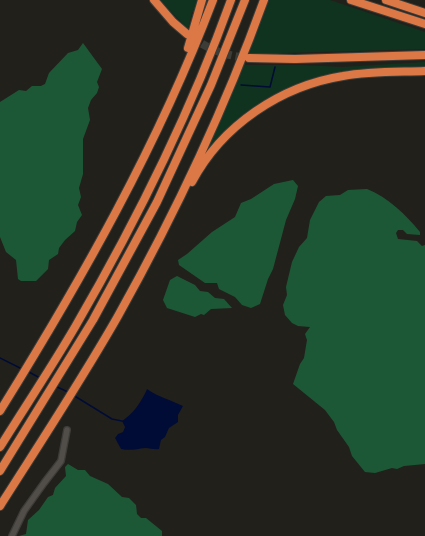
<!DOCTYPE html>
<style>
body{margin:0}
canvas{display:block;background:#22201b}
</style>
<canvas width="425" height="536"></canvas>
<script>
const g = document.querySelector('canvas').getContext('2d');
g.lineJoin = 'round';
function paint(path, color) { g.fillStyle = color; g.fill(path, 'evenodd'); }
function strokePath(path, color, width, dash) { g.strokeStyle = color; g.lineWidth = width; g.lineCap = dash ? 'butt' : 'round'; g.setLineDash(dash || []); g.stroke(path); }
const green = new Path2D(`
 M 160,0 L 197,0 L 194,12 L 192,12 L 188,29 Z
 M 269,0 L 330,0 L 425,32 L 425,49 L 282,53 L 273,55 L 250,54 L 245,65 L 301,65 L 342,67 L 425,62 L 425,67 C 365,69 305,71 253,108 C 243,115 232,125 224,134 C 217,141 211,150 203,156 L 256,34 Z`);
const forest = new Path2D(`
 M 83,43 L 102,69 L 97,82 L 99,87 L 97,93 L 91,100 L 88,108 L 90,120 L 83,139 L 83,174 L 79,188 L 81,197 L 78,205 L 82,215 L 77,222 L 75,231 L 65,240 L 59,248 L 58,254 L 49,260 L 48,269 L 36,281 L 21,281 L 18,279 L 16,260 L 6,252 L 0,237 L 0,102 L 19,90 L 26,91 L 32,86 L 41,86 L 45,84 L 49,73 L 68,53 L 78,50 Z
 M 293,180 L 298,186 L 295,199 L 286,220 L 273,269 L 268,279 L 260,304 L 251,308 L 242,305 L 235,297 L 219,289 L 217,283 L 205,283 L 179,265 L 178,260 L 187,254 L 212,232 L 235,217 L 241,203 L 251,199 L 274,184 Z
 M 367,189 C 388,197 406,215 420,232 L 420,235 L 407,234 L 403,230 L 398,230 L 396,233 L 398,239 L 417,241 L 422,246 L 425,245 L 425,464 L 404,466 L 397,469 L 392,468 L 375,473 L 365,472 L 352,456 L 349,447 L 337,430 L 334,422 L 325,410 L 293,384 L 300,364 L 304,358 L 307,340 L 305,334 L 310,327 L 298,326 L 292,323 L 285,315 L 283,305 L 287,295 L 286,287 L 292,262 L 299,247 L 307,238 L 310,220 L 319,202 L 326,196 L 340,195 L 348,190 Z
 M 177,276 L 195,285 L 200,291 L 208,292 L 215,298 L 224,299 L 232,308 L 211,309 L 204,315 L 201,314 L 195,317 L 167,308 L 163,300 L 170,280 Z
 M 68,464 L 78,470 L 85,470 L 90,476 L 108,484 L 122,497 L 129,498 L 136,505 L 137,514 L 141,518 L 146,518 L 162,531 L 162,536 L 19,536 L 26,534 L 28,520 L 39,510 L 48,497 L 53,495 L 55,488 L 66,476 L 65,467 Z`);
const water = new Path2D(`
 M 147,389 C 158,397 171,400 183,406 L 178,415 L 178,422 L 169,428 L 165,437 L 161,440 L 159,449 C 154,450 150,448 145,448 C 137,449 130,451 121,449 L 115,438 L 118,434 L 123,432 L 125,427 L 122,421 C 133,414 142,401 147,389 Z`);
const stream = new Path2D(`
 M 241,85 L 270,87 L 275,67
 M 0,358 L 22,369
 M 27,371 L 40,378
 M 55,386 L 68,392
 M 73,395 L 112,419 L 122,421`);
const highwayTunnel = new Path2D(`
 M 192,37 C 209,50 227,56 248,58`);
const minor = new Path2D(`
 M 12,536 L 24,511 L 44,483 L 61,461 L 67,430`);
const highway = new Path2D(`
 M 154,0 L 173,22 L 187,34
 M 351,0 L 425,24
 M 386,0 L 425,13
 M 188,48 L 202,0
 M 249,58 L 295,59 L 425,55
 M 192,182 C 222,125 281,86 343,76 C 370,71 398,72 425,71
 M 0,411 C 82,279 158,145 213,0
 M 0,447 C 25,407 51,368 75,327 C 136,222 190,114 231,0
 M 0,471 L 93,320 L 157,202 L 211,85 L 245,0
 M 0,506 C 40,443 81,381 118,316 C 174,216 225,108 264,0`);
paint(green, '#0f331e');
paint(forest, '#1c5836');
paint(water, '#000c35');
strokePath(stream, '#000c35', 1.5);
strokePath(highwayTunnel, '#3e3c37', 8, [8, 4]);
strokePath(minor, '#3d3c38', 8);
strokePath(highway, '#3d3c38', 10);
strokePath(minor, '#514e49', 5.5);
strokePath(highway, '#dc7846', 8);
</script>
